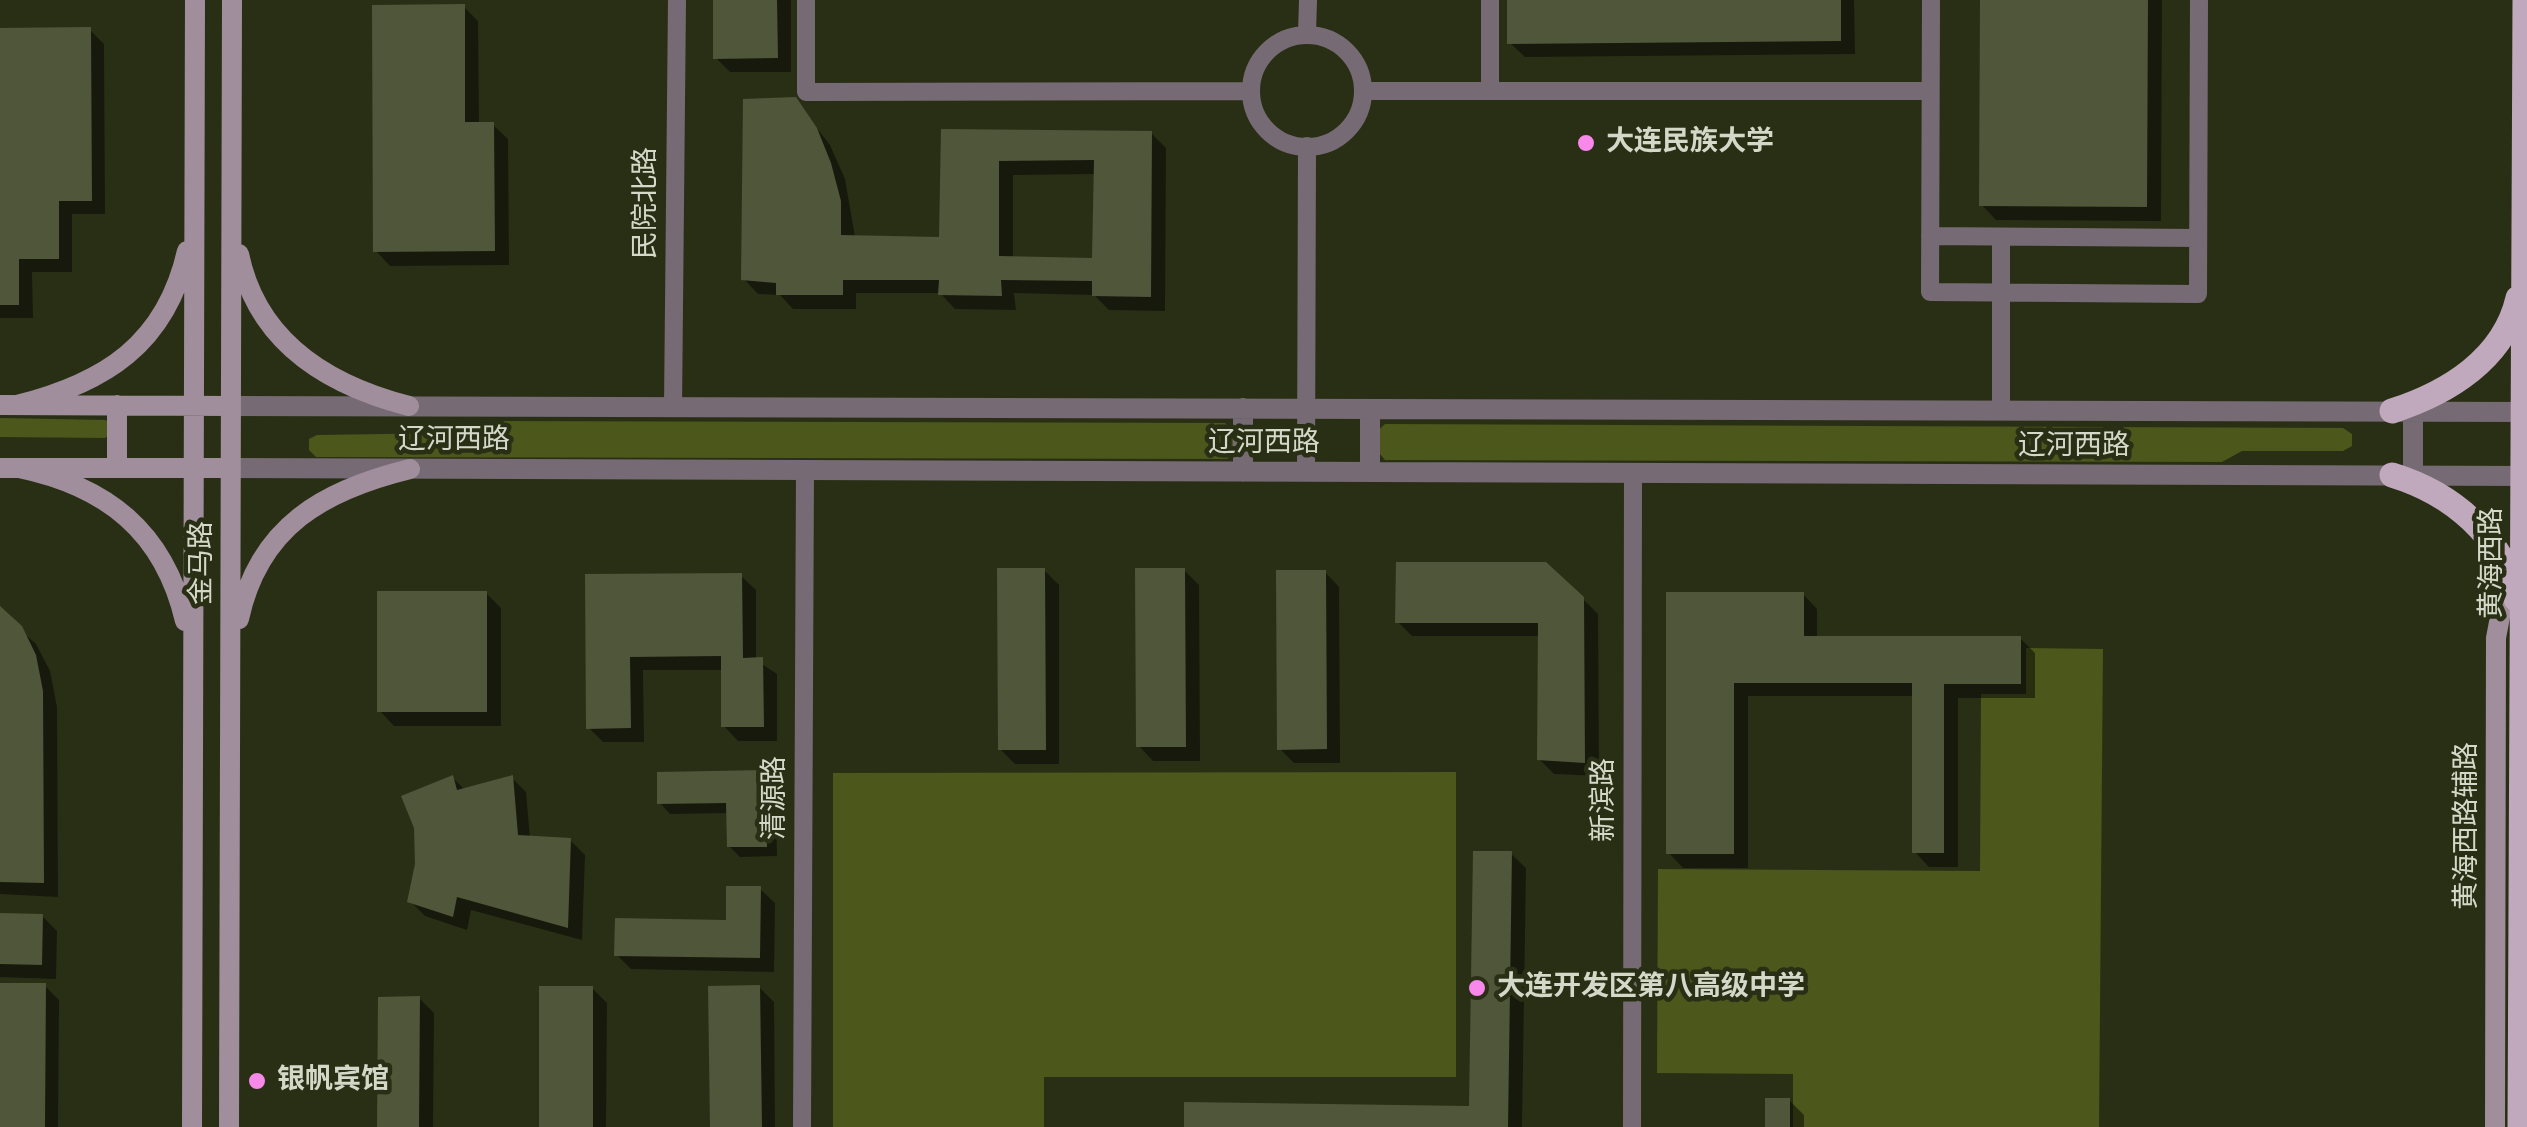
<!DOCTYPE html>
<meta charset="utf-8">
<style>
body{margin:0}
canvas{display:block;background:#292f14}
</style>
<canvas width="2527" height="1127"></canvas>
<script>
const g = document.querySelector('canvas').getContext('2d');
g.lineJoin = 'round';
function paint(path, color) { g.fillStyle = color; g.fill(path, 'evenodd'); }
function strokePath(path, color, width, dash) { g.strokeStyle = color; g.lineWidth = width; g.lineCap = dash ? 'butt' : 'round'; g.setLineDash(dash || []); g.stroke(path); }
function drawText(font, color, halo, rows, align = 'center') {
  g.font = font + ' "DM Sans","Noto Sans SC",sans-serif'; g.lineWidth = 9; g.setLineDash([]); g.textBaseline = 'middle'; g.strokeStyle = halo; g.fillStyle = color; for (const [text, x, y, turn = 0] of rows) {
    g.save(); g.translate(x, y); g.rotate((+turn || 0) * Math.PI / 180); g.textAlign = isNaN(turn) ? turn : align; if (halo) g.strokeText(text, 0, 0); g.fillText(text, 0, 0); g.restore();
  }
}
const green = new Path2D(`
 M 0,418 L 105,420 L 111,423 L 111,434 L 105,438 L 0,437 Z
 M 489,421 L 1225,423 L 1238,434 L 1238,447 L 1227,459 L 316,457 L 309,450 L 309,439 L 317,435 L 452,433 Z
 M 1385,424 L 2343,428 L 2352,434 L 2352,446 L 2343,451 L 2242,451 L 2222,462 L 1385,460 L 1375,448 L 1374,434 Z
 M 2026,648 L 2103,649 L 2099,1127 L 1793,1127 L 1793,1074 L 1657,1073 L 1658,869 L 1980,871 L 1981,694 L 2026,694 Z
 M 1456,772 L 1456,1077 L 1044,1077 L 1044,1127 L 833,1127 L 833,773 Z`);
const shadow = new Path2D(`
 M 715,0 L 791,0 L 791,72 L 730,72 L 716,58 Z
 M 1509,0 L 1854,0 L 1855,54 L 1525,57 L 1510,43 Z
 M 1983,0 L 2162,0 L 2161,221 L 1996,220 L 1982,205 Z
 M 464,7 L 478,21 L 479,125 L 493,125 L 508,139 L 509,265 L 390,266 L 376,251 Z
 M 0,30 L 90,30 L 104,44 L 105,214 L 72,214 L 72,272 L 32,272 L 33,318 L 0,318 Z
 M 795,100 L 830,145 L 845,179 L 855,237 L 941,239 L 944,132 L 1151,133 L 1166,148 L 1165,311 L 1109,310 L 1094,295 L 1014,293 L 1016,310 L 955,309 L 940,293 L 856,293 L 856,309 L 793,309 L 780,295 L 758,294 L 744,279 ZM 1096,174 L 1094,260 L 1013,259 L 1013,175 Z
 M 1044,570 L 1059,585 L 1059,764 L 1015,764 L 1000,749 Z
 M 1184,570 L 1199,585 L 1200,761 L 1153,761 L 1139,746 Z
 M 1325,572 L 1339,587 L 1340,763 L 1294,763 L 1279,748 Z
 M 741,576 L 756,590 L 756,660 L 777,674 L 777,741 L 738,741 L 724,726 L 723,670 L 643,670 L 644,742 L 603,742 L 589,728 L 588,577 Z
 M 486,593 L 501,608 L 501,726 L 394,726 L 380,711 Z
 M 1669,594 L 1803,594 L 1817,609 L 1817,638 L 2020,638 L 2035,653 L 2035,698 L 1958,698 L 1958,867 L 1929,867 L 1915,852 L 1915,696 L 1748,696 L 1748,868 L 1683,868 L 1669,853 Z
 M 1583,599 L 1598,614 L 1599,776 L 1554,774 L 1539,759 L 1540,636 L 1412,636 L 1398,622 Z
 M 0,612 L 36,644 L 50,671 L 57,707 L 58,897 L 0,894 Z
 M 765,772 L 775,783 L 777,856 L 740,857 L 729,846 L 729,813 L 670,814 L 660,803 Z
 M 453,778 L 465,790 L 512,778 L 526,792 L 530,838 L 570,840 L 585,855 L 582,940 L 471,910 L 467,930 L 425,916 L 410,901 Z
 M 1511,854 L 1526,868 L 1522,1127 L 1186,1127 L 1472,1109 Z
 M 760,889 L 775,903 L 774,972 L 631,969 L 617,955 L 728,923 Z
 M 0,916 L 42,916 L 57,931 L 56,979 L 0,977 Z
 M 0,985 L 44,985 L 59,1000 L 58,1127 L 0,1127 Z
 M 759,987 L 774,1002 L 775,1127 L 712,1127 Z
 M 592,988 L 607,1003 L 606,1127 L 541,1127 Z
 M 419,998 L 434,1013 L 433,1127 L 380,1127 Z
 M 1789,1100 L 1804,1115 L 1804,1127 L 1767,1127 Z`);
const building = new Path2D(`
 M 713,0 L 777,0 L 778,58 L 713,59 Z
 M 1507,0 L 1841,0 L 1841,41 L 1507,44 Z
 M 1980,0 L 2148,0 L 2147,207 L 1979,206 Z
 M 465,4 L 465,122 L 494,122 L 495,251 L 373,252 L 372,5 Z
 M 91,27 L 92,201 L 59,201 L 59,259 L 19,259 L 19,305 L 0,305 L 0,28 Z
 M 796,97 L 817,128 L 831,163 L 841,201 L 841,235 L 939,237 L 941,129 L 1152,131 L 1151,297 L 1092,296 L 1092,281 L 1001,280 L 1002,296 L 938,295 L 939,280 L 843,280 L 843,295 L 776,295 L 776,283 L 741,280 L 743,99 ZM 1094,160 L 1092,258 L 999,256 L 999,161 Z
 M 1396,562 L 1546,562 L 1584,597 L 1585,763 L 1537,760 L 1538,623 L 1395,623 Z
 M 997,568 L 1045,568 L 1046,750 L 998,750 Z
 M 1135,568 L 1185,568 L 1186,747 L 1136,747 Z
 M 1276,570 L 1326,570 L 1327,749 L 1277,750 Z
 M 742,573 L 743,658 L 763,657 L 764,727 L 721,727 L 721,656 L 630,657 L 631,728 L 586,729 L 585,574 Z
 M 377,591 L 487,591 L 487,712 L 377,712 Z
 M 1666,592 L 1804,592 L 1804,636 L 2021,636 L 2021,684 L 1944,684 L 1944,853 L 1912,853 L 1912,683 L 1734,683 L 1734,854 L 1666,854 Z
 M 0,606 L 22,626 L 36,655 L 43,691 L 44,883 L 0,882 Z
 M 766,770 L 767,847 L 727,847 L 726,803 L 657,804 L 657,772 Z
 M 453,775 L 457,790 L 513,775 L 518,835 L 571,838 L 568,928 L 457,897 L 453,917 L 407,902 L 415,864 L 414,828 L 401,796 Z
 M 1473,851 L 1512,851 L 1508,1127 L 1184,1127 L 1184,1102 L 1469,1106 Z
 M 726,886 L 761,886 L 760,958 L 614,956 L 615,918 L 726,920 Z
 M 0,913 L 43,914 L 42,965 L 0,964 Z
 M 0,983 L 46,983 L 45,1127 L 0,1127 Z
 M 760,985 L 762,1127 L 710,1127 L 708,986 Z
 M 539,986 L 593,986 L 593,1127 L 539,1127 Z
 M 420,996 L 419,1127 L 377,1127 L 378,997 Z
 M 1765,1098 L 1790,1098 L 1790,1127 L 1765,1127 Z`);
const minor = new Path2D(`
 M 806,0 L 806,92 L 1251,91
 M 1931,0 L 1930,292 L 2198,294 L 2199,0
 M 1307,34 L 1308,0
 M1251 91a56 56 0 1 1 112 0a56 56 0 1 1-112 0Z
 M 1363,91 L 1930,91
 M 1490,91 L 1490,0
 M 1930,236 L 2198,238
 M 673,407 L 677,0
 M 2001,410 L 2001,237
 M 1306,472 L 1307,146
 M 802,1127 L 805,470
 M 1632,1127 L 1633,473`);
const tertiary = new Path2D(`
 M 231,406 L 2527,412
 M 1243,408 L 1243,472
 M 1370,409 L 1370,472
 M 231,468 L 2527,476
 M 2413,475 L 2413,411`);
const secondary = new Path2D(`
 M 239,254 C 257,342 327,385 409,406
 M 0,405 L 231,406
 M 17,405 C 105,383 166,344 187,251
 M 117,405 L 117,468
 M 0,468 L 231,468
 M 19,468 C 106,486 164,531 185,621
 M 239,619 C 259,526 324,490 410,469
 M 192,1127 L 195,0
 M 229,1127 L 232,0
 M 2495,1127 L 2496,638 L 2509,569`);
const primary = new Path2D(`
 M 2392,411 C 2448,393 2504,359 2518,298
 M 2392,475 C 2451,493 2503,535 2516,599
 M 2520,1127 L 2525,0`);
const markers = [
 [1586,143,10,"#f888ea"],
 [1477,988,10,"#f888ea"],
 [257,1081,10,"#f888ea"]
];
const poiNames = [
 ["大连民族大学",1606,143],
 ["大连开发区第八高级中学",1497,988],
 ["银帆宾馆",277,1081]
];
const streetNames = [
 ["民院北路",647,203,-90],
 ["辽河西路",454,441],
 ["辽河西路",1264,444],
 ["辽河西路",2074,447],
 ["金马路",203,563,-90],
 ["黄海西路",2493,563,-90],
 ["清源路",776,798,-90],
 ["新滨路",1605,800,-90],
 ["黄海西路辅路",2468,826,-90]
];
paint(green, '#4b571b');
paint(shadow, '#0007');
paint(building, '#4f563a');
strokePath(minor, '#766a74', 18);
strokePath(tertiary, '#766a74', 20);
strokePath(secondary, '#a08e9c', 20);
strokePath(primary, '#c0a9bc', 25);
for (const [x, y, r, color] of markers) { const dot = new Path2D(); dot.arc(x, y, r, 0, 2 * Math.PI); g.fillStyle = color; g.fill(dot); strokePath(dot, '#292f14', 4); }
drawText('bold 28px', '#d3d8c8', '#292f14', poiNames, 'left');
drawText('28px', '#d3d8c8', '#292f14', streetNames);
</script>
